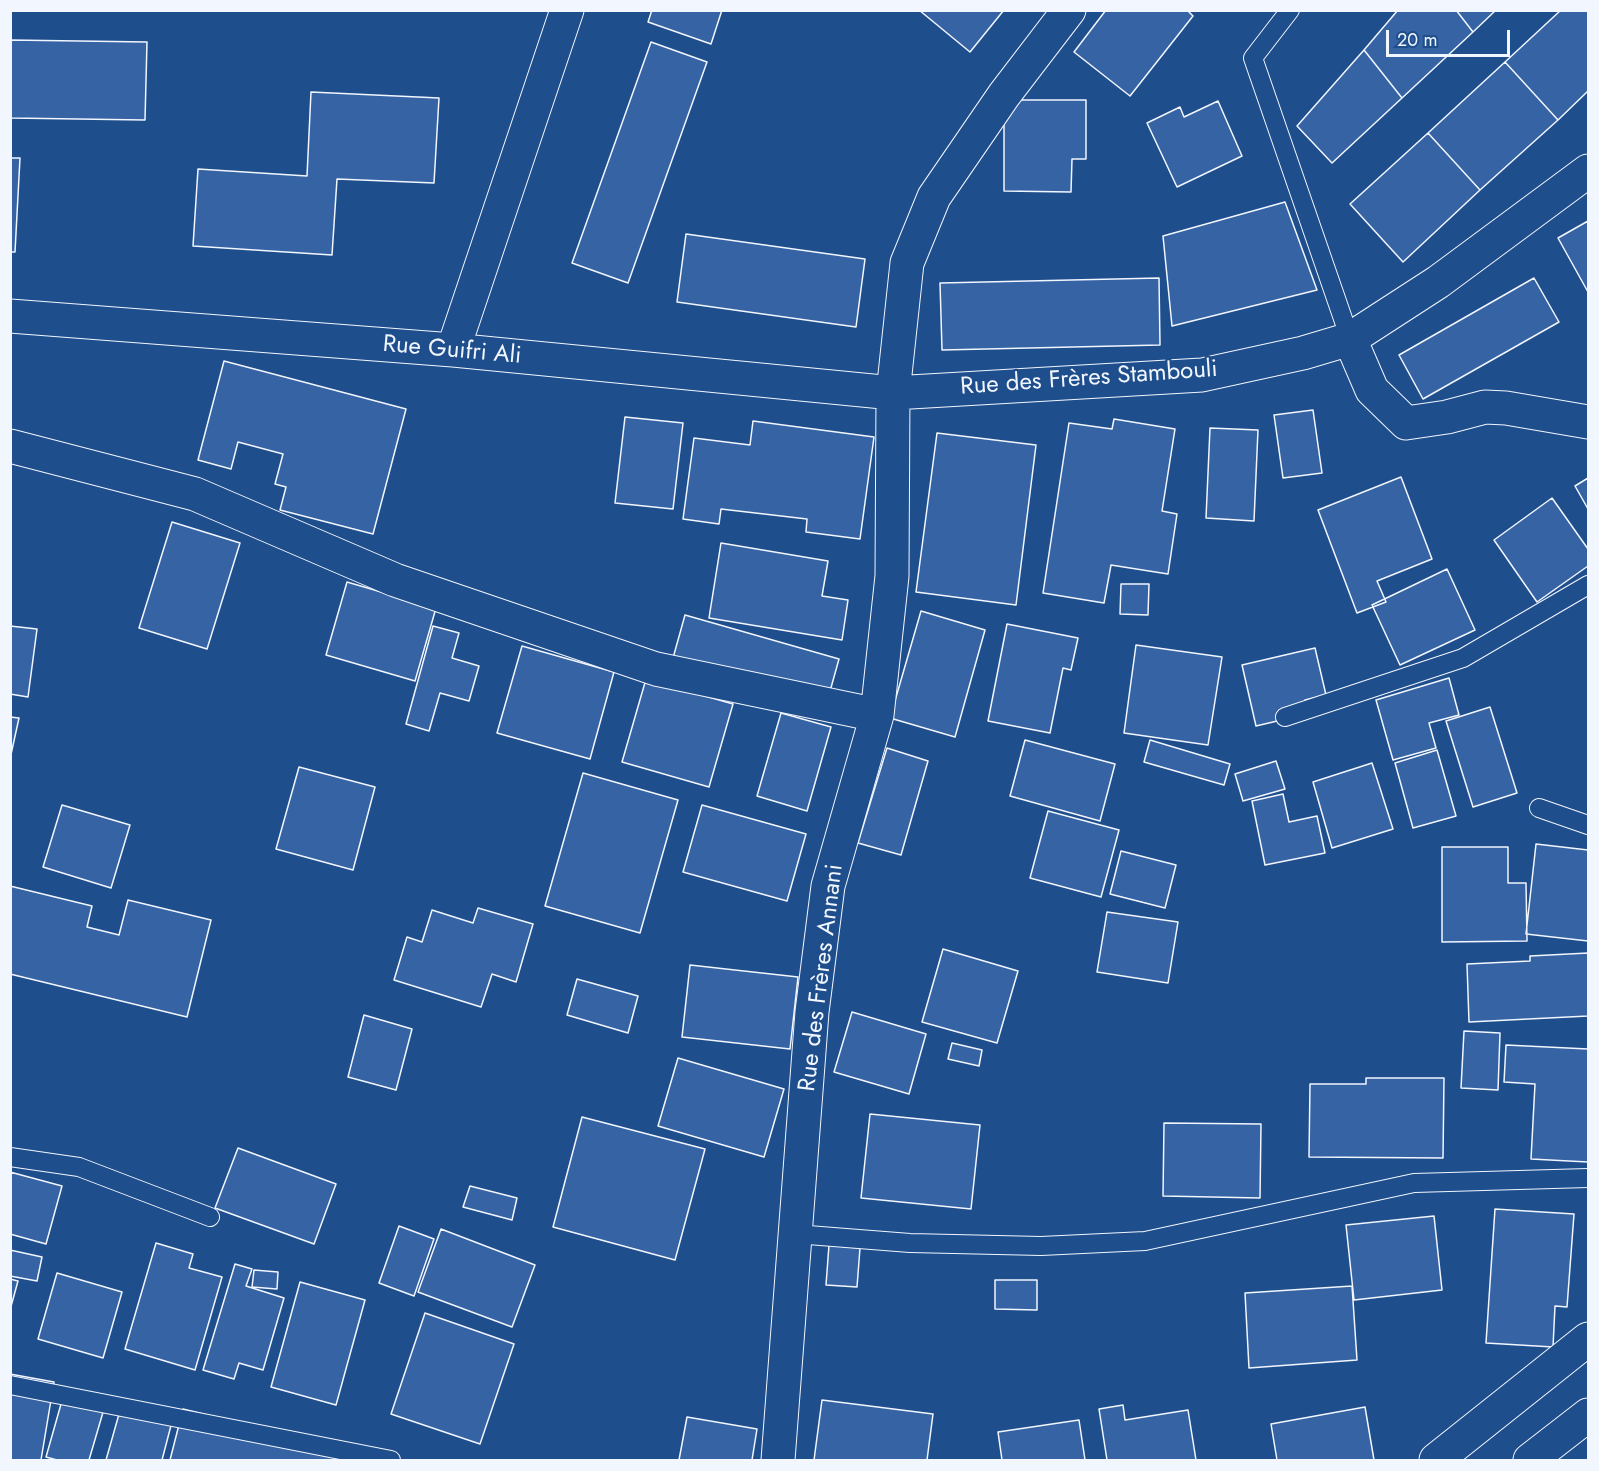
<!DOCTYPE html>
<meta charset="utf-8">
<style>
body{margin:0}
#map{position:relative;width:1599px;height:1471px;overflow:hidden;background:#1f4e8c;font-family:Jost,sans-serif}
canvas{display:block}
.frame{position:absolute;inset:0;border:12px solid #f2f6ff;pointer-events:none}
.scale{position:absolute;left:1386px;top:30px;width:124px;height:27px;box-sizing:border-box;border:3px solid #f2f6ff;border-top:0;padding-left:8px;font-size:18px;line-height:21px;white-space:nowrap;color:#f2f6ff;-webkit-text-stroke:4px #1f4e8c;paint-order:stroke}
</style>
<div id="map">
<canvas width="1599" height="1471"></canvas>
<div class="frame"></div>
<div class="scale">20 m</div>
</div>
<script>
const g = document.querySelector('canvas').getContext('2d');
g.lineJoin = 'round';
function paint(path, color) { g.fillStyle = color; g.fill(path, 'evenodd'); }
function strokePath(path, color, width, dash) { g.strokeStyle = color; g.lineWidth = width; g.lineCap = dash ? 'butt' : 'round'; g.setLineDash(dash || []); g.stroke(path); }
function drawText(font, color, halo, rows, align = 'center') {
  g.font = font + ' Jost,sans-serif'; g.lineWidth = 4.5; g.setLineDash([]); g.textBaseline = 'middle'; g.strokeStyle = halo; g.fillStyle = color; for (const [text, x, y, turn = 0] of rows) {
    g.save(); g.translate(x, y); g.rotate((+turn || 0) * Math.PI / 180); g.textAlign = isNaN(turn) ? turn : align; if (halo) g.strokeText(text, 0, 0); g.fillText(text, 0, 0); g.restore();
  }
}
const building = new Path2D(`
 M 652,10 L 722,10 L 711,44 L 648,22 Z
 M 919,10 L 1004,10 L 970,52 Z
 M 1106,10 L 1187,10 L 1193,16 L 1130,96 L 1074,52 Z
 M 1398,10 L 1456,10 L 1473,32 L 1402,98 L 1364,50 Z
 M 1456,10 L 1496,10 L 1473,32 Z
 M 1561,10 L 1588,10 L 1588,91 L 1558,120 L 1505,62 Z
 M 10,40 L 147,42 L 145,120 L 10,118 Z
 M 651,42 L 707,62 L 628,283 L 572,263 Z
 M 1364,50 L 1402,98 L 1332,163 L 1297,126 Z
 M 1505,62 L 1558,120 L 1480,190 L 1428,133 Z
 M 311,92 L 439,98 L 434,183 L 337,179 L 332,255 L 193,246 L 198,169 L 307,176 Z
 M 1004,100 L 1086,100 L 1086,159 L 1072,159 L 1071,192 L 1004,191 Z
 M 1218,101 L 1242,156 L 1177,187 L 1147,123 L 1180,107 L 1184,117 Z
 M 1428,133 L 1480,190 L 1403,262 L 1350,204 Z
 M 10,158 L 20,158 L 15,252 L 10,252 Z
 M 1285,202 L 1317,290 L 1172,326 L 1163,236 Z
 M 1588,221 L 1588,292 L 1558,238 Z
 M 686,234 L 865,259 L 856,327 L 677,302 Z
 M 1159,278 L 1160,345 L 942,350 L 940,283 Z
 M 1534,278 L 1559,322 L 1423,399 L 1399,355 Z
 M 224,361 L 406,409 L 373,534 L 280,510 L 286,487 L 275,484 L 283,454 L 238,442 L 231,469 L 198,460 Z
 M 1313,410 L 1322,473 L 1283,478 L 1274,415 Z
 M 625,417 L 683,423 L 673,509 L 615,503 Z
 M 1114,419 L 1175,429 L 1162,511 L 1177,514 L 1168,574 L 1111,565 L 1104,603 L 1043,593 L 1069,423 L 1112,429 Z
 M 753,421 L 874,437 L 860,539 L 806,532 L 807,519 L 721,509 L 719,524 L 683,519 L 694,438 L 750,445 Z
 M 1210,428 L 1258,430 L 1254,521 L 1206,518 Z
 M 937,433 L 1036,445 L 1016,605 L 916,592 Z
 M 1401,477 L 1432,559 L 1377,581 L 1386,602 L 1357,613 L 1318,510 Z
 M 1588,478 L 1588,509 L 1575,486 Z
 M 1552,498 L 1588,549 L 1588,566 L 1537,602 L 1494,540 Z
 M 172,522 L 240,543 L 207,649 L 139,628 Z
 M 721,543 L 828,561 L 822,596 L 848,600 L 842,640 L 709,618 Z
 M 1447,569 L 1475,630 L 1400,665 L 1372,605 Z
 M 347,582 L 436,608 L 415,681 L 326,655 Z
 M 1121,584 L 1149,584 L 1148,615 L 1120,614 Z
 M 921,611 L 985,630 L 955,737 L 890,718 Z
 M 685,615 L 839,659 L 827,702 L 673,658 Z
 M 1007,624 L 1078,638 L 1071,670 L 1063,668 L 1050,733 L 988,721 Z
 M 10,626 L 37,629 L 28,697 L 10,694 Z
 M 433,626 L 459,633 L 452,658 L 479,666 L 469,701 L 440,693 L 429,731 L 406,724 Z
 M 1136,645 L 1222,657 L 1208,745 L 1124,733 Z
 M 522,646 L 614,672 L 590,759 L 497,733 Z
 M 1315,648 L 1326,695 L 1305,700 L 1307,714 L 1256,726 L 1242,665 Z
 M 1449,678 L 1459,715 L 1429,723 L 1436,748 L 1393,760 L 1376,700 Z
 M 646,679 L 733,704 L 709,787 L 622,762 Z
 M 1490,707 L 1517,793 L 1473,807 L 1446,721 Z
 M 781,713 L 831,727 L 807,811 L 757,796 Z
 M 10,717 L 19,718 L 10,759 Z
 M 1025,740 L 1115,764 L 1100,821 L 1010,796 Z
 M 1150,740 L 1230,764 L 1224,785 L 1144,762 Z
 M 887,748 L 928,761 L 901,855 L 858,843 Z
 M 1437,750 L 1456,816 L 1413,828 L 1395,763 Z
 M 1276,761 L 1285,789 L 1243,801 L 1235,774 Z
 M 1372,763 L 1393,829 L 1332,848 L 1313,782 Z
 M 299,767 L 375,787 L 353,870 L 276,849 Z
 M 583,773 L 678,800 L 640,933 L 545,906 Z
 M 1283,794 L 1289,822 L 1317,816 L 1325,853 L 1265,865 L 1252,801 Z
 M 62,805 L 130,825 L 111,888 L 43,867 Z
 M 702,805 L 806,834 L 787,901 L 683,872 Z
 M 1048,811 L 1119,830 L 1101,897 L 1030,878 Z
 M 1536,844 L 1588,850 L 1588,941 L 1526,934 Z
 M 1442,847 L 1508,847 L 1508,883 L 1526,883 L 1527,941 L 1442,942 Z
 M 1121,851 L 1176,865 L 1165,908 L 1110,894 Z
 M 10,886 L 92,906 L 87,927 L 119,935 L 128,900 L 211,920 L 187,1017 L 10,974 Z
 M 478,908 L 533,924 L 516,982 L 492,974 L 481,1007 L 394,980 L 407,937 L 422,942 L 432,910 L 473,923 Z
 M 1107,912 L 1178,922 L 1168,983 L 1097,972 Z
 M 943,949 L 1018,971 L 997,1043 L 922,1022 Z
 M 1588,953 L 1588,1016 L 1469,1022 L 1467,964 L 1530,961 L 1530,956 Z
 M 690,965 L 798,977 L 790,1049 L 682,1037 Z
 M 577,979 L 638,996 L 628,1033 L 567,1015 Z
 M 852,1012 L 926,1034 L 909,1094 L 834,1072 Z
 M 364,1015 L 412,1029 L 396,1090 L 348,1077 Z
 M 1464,1031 L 1500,1033 L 1498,1090 L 1461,1088 Z
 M 952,1043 L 982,1050 L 979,1066 L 948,1059 Z
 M 1506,1045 L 1588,1049 L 1588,1162 L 1531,1159 L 1535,1084 L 1504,1082 Z
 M 678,1058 L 784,1089 L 764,1157 L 658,1126 Z
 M 1366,1078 L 1444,1078 L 1443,1158 L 1309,1157 L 1310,1084 L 1366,1084 Z
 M 870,1114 L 980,1125 L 971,1209 L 861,1198 Z
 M 582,1117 L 705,1149 L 675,1260 L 553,1227 Z
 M 1164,1123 L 1261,1124 L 1260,1198 L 1163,1196 Z
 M 238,1148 L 336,1184 L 314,1244 L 215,1208 Z
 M 10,1172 L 62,1186 L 46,1244 L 10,1234 Z
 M 470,1186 L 517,1198 L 512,1220 L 463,1207 Z
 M 1495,1209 L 1574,1214 L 1567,1307 L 1555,1306 L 1553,1347 L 1486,1343 Z
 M 1434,1216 L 1442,1290 L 1354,1300 L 1346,1225 Z
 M 399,1226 L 434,1239 L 414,1296 L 379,1283 Z
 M 441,1229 L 535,1265 L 512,1327 L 418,1292 Z
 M 156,1243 L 193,1254 L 189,1268 L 222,1277 L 195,1370 L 125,1349 Z
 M 829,1245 L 860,1248 L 857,1287 L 826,1285 Z
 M 10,1250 L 42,1257 L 37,1281 L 10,1276 Z
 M 235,1264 L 252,1269 L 246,1286 L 284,1298 L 263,1370 L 239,1363 L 234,1379 L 203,1370 Z
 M 254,1270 L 278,1272 L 277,1289 L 252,1287 Z
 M 57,1273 L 122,1292 L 103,1358 L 38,1339 Z
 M 10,1279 L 18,1281 L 10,1310 Z
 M 995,1280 L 1037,1280 L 1037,1310 L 995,1309 Z
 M 300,1282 L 365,1300 L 336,1405 L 271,1387 Z
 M 1352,1286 L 1357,1360 L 1249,1368 L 1245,1293 Z
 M 425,1313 L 514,1344 L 480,1444 L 391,1414 Z
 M 10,1374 L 54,1382 L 41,1460 L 10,1460 Z
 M 65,1390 L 106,1402 L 89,1460 L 57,1460 L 46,1457 Z
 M 123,1400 L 174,1414 L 162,1460 L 106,1460 Z
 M 822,1400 L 933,1414 L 927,1460 L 814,1460 Z
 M 1123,1405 L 1125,1420 L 1188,1410 L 1196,1460 L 1107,1460 L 1099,1409 Z
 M 1365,1407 L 1374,1460 L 1277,1460 L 1271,1424 Z
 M 183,1409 L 352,1451 L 349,1460 L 170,1460 Z
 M 687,1417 L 757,1429 L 752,1460 L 679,1460 Z
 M 1079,1420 L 1085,1460 L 1002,1460 L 998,1432 Z`);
const lane = new Path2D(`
 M 1290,10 L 1253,58 L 1350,339
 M 1285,717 L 1463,658 L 1588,585
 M 1539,808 L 1588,825
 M 10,1157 L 79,1167 L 210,1217
 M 795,1234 L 910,1243 L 1041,1246 L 1145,1241 L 1414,1183 L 1588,1178
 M 10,1385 L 391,1460`);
const street = new Path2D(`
 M 10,316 L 453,350 L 893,393 L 1202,375 L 1303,353 L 1350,339 L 1438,282 L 1588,171
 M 1350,339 L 1372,390 L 1406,423 L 1447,417 L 1485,407 L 1506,408 L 1588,422
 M 453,350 L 567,10
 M 10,446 L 195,494 L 395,580 L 656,669 L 877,715
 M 778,1460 L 812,1012 L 828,886 L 877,715 L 892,576 L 893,393 L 907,263 L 934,197 L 1004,95 L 1069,10`);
const primary = new Path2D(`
 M 1436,1460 L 1588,1339
 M 1530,1460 L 1588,1415`);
const streetNames = [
 ["Rue Guifri Ali",452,351,5],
 ["Rue des Frères Stambouli",1089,379,-4],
 ["Rue des Frères Annani",822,978,-83]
];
paint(building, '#3563a3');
strokePath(building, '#f2f6ff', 1.5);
strokePath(lane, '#f2f6ff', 20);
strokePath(street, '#f2f6ff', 35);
strokePath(primary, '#f2f6ff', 35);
strokePath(lane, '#1f4e8c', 18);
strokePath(street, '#1f4e8c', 33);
strokePath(primary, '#1f4e8c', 33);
drawText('24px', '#f2f6ff', '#1f4e8c', streetNames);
</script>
